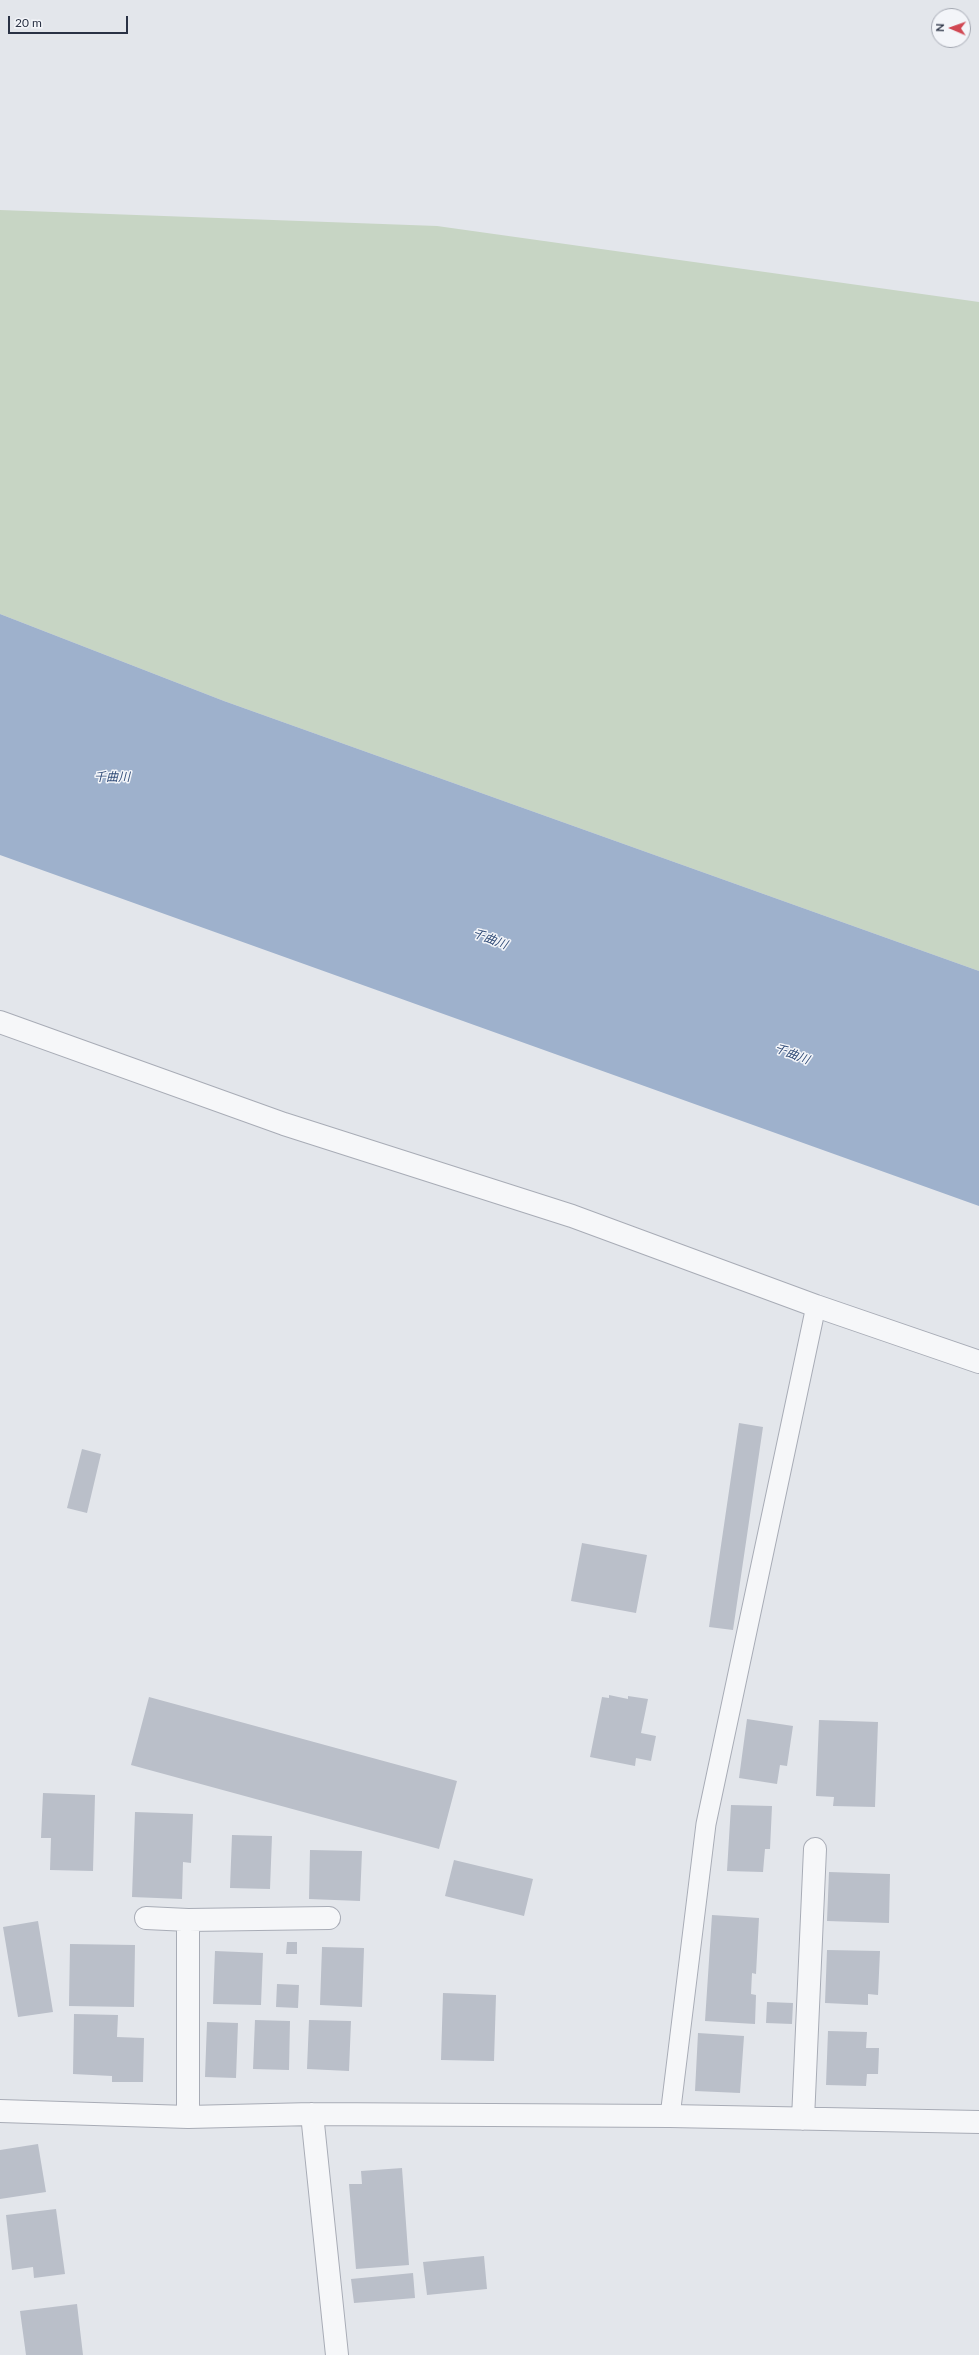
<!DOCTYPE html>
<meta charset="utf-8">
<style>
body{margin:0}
#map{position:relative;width:979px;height:2355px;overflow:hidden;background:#e3e6eb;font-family:Lato,sans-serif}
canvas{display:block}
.north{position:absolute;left:931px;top:8px;width:40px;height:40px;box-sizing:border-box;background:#f3f5f9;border:1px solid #a3a7b1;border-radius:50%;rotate:272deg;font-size:11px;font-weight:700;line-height:16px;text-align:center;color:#2a3244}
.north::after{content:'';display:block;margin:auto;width:14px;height:18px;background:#d14853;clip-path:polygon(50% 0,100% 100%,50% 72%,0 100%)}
.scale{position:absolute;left:8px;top:16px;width:120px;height:18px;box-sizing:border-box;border:2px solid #2a3244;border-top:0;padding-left:5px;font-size:12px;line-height:14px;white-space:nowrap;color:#2a3244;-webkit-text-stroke:3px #f3f5f9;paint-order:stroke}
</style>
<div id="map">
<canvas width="979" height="2355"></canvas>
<div class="north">N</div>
<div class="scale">20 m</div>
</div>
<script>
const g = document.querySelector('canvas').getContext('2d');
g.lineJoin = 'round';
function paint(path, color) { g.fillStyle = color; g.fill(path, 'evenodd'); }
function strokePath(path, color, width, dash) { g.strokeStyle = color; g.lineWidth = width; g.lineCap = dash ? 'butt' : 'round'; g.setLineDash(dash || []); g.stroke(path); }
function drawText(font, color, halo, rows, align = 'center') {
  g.font = font + ' Lato,"Noto Sans JP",sans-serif'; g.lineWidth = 3; g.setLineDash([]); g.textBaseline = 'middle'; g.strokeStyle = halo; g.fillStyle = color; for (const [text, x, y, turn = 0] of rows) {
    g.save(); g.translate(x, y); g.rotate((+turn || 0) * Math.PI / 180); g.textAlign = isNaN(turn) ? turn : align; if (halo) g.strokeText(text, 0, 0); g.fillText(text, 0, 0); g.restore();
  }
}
const green = new Path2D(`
 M 0,210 L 437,226 L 979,302 L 979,971 L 224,701 L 0,614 Z`);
const water = new Path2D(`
 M 0,614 L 224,701 L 979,971 L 979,1206 L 0,855 Z`);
const building = new Path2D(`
 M 739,1423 L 763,1427 L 733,1630 L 709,1627 Z
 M 82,1449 L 101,1454 L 87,1513 L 67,1508 Z
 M 582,1543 L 647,1555 L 636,1613 L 571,1601 Z
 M 609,1695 L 628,1699 L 628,1696 L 648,1699 L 641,1733 L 656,1736 L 651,1761 L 636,1758 L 635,1766 L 590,1757 L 602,1697 L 609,1698 Z
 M 149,1697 L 457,1781 L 439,1849 L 131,1765 Z
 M 747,1719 L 793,1726 L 787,1766 L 780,1765 L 777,1784 L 739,1778 Z
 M 819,1720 L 878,1722 L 875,1807 L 833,1806 L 834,1797 L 816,1796 Z
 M 43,1793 L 95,1795 L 93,1871 L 50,1870 L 51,1838 L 41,1838 Z
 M 731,1805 L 772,1806 L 770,1849 L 765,1849 L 763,1872 L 727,1871 Z
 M 135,1812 L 193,1814 L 191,1863 L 183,1862 L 182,1899 L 132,1897 Z
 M 232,1835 L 272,1836 L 270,1889 L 230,1888 Z
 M 310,1850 L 362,1851 L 360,1901 L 309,1899 Z
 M 454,1860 L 533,1879 L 524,1916 L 445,1896 Z
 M 829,1872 L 890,1874 L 889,1923 L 827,1921 Z
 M 712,1915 L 759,1918 L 756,1974 L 752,1973 L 751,1994 L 756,1995 L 755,2024 L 705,2021 Z
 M 38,1921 L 53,2012 L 18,2017 L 3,1927 Z
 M 287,1942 L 297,1942 L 297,1954 L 286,1954 Z
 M 70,1944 L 135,1945 L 134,2007 L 69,2006 Z
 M 322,1947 L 364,1948 L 362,2007 L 320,2005 Z
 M 827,1950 L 880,1951 L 878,1995 L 868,1994 L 868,2005 L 825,2003 Z
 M 215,1951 L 263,1953 L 261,2005 L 213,2004 Z
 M 277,1984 L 299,1985 L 298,2008 L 276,2007 Z
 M 443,1993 L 496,1995 L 494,2061 L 441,2060 Z
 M 767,2002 L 793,2003 L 792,2024 L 766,2023 Z
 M 74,2014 L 118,2015 L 117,2037 L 144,2038 L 143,2082 L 112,2082 L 112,2076 L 73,2074 Z
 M 255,2020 L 290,2021 L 289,2070 L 253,2069 Z
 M 309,2020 L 351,2021 L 349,2071 L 307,2069 Z
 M 207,2022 L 238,2023 L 236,2078 L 205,2077 Z
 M 828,2031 L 867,2032 L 866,2048 L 879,2048 L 878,2074 L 867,2074 L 866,2086 L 826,2085 Z
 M 698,2033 L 744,2036 L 740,2093 L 695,2091 Z
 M 38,2144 L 46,2192 L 0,2199 L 0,2150 Z
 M 402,2168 L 409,2265 L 356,2269 L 349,2184 L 362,2184 L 361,2171 Z
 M 56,2209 L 65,2274 L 34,2278 L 33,2267 L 12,2270 L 6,2215 Z
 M 484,2256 L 487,2289 L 427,2295 L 423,2262 Z
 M 413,2273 L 415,2298 L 354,2303 L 351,2279 Z
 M 77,2304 L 83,2355 L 26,2355 L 20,2311 Z`);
const service = new Path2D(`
 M 670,2116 L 706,1824 L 816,1306`);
const minor = new Path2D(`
 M 0,1022 L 284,1124 L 572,1216 L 816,1306 L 979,1362
 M 146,1918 L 188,1920 L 329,1918
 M 0,2111 L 188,2117 L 312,2114 L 670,2116 L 979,2122
 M 312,2114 L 337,2355
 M 188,2117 L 188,1920
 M 803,2119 L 815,1849`);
const waterNames = [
 ["千曲川",112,777],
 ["千曲川",490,939,21],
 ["千曲川",792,1054,21]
];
paint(green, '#c7d5c4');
paint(water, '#9eb1cc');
paint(building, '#babfc9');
strokePath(service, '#a8acb6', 21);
strokePath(minor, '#a8acb6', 24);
strokePath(service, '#f6f7f9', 19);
strokePath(minor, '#f6f7f9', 22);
drawText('italic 12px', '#334e79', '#f3f5f9', waterNames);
</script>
